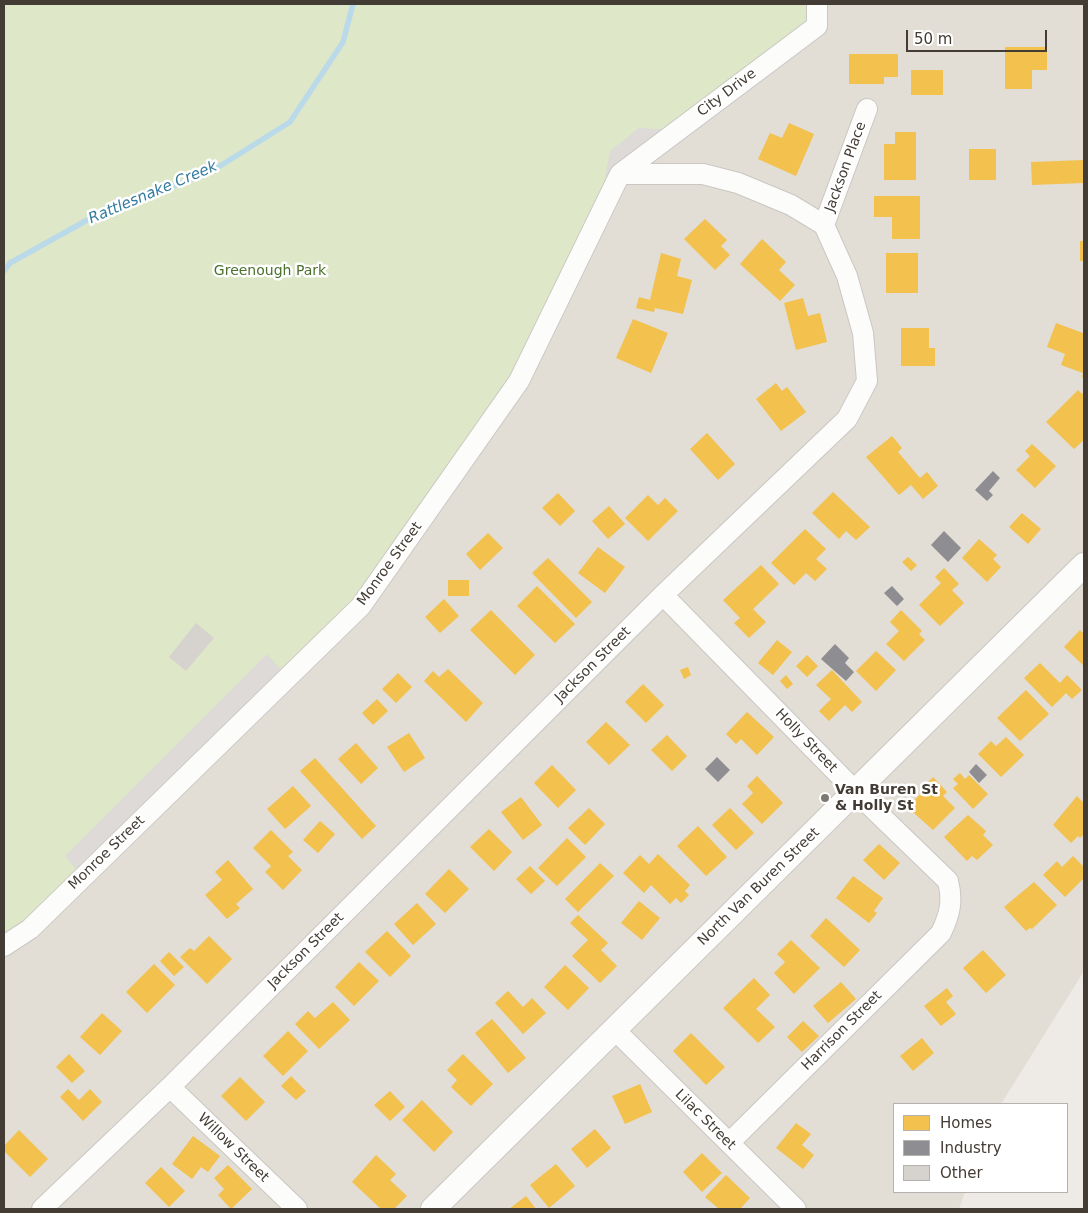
<!DOCTYPE html>
<style>
body{margin:0}
#map{position:relative;width:1088px;height:1213px;overflow:hidden;background:#eeebe7;font-family:"DejaVu Sans",sans-serif}
canvas{display:block}
.frame{position:absolute;inset:0;border:5px solid #433c35;pointer-events:none}
.legend{position:absolute;left:893px;top:1103px;width:175px;height:90px;box-sizing:border-box;background:#fff;border:1px solid #b4b1ae;margin:0;padding:6px 9px;list-style:none;font-size:15px;color:#433c35}
.legend li{display:flex;align-items:center;gap:10px;height:25px}
.legend b{width:25px;border:1px solid #b4b1ae}
.scale{position:absolute;left:906px;top:30px;width:141px;height:22px;box-sizing:border-box;border:2px solid #433c35;border-top:0;padding-left:6px;font-size:15px;line-height:18px;white-space:nowrap;color:#433c35;-webkit-text-stroke:4px #fff;paint-order:stroke}
</style>
<div id="map">
<canvas width="1088" height="1213"></canvas>
<div class="frame"></div>
<ul class="legend">
<li><b style="height:14px;background:#f2c14e"></b>Homes</li>
<li><b style="height:14px;background:#8d8d92"></b>Industry</li>
<li><b style="height:14px;background:#d6d3ce"></b>Other</li>
</ul>
<div class="scale">50 m</div>
</div>
<script>
const g = document.querySelector('canvas').getContext('2d');
g.lineJoin = 'round';
function paint(path, color) { g.fillStyle = color; g.fill(path, 'evenodd'); }
function strokePath(path, color, width, dash) { g.strokeStyle = color; g.lineWidth = width; g.lineCap = dash ? 'butt' : 'round'; g.setLineDash(dash || []); g.stroke(path); }
function drawText(font, color, halo, rows, align = 'center') {
  g.font = font + ' "DejaVu Sans",sans-serif'; g.lineWidth = 5; g.setLineDash([]); g.textBaseline = 'middle'; g.strokeStyle = halo; g.fillStyle = color; for (const [text, x, y, turn = 0] of rows) {
    g.save(); g.translate(x, y); g.rotate((+turn || 0) * Math.PI / 180); g.textAlign = isNaN(turn) ? turn : align; if (halo) g.strokeText(text, 0, 0); g.fillText(text, 0, 0); g.restore();
  }
}
const residential = new Path2D(`
 M 817,4 L 1084,4 L 1084,971 L 1001,1104 L 894,1104 L 894,1192 L 965,1192 L 959,1209 L 4,1209 L 4,946 L 620,174 Z`);
const green = new Path2D(`
 M 4,4 L 817,4 L 817,26 L 620,174 L 519,381 L 361,606 L 4,946 Z`);
const parking = new Path2D(`
 M 639,128 L 668,130 L 605,178 L 610,151 Z
 M 267,654 L 284,673 L 80,874 L 65,856 Z`);
const homes = new Path2D(`
 M 1005,47 L 1047,47 L 1047,70 L 1032,70 L 1032,89 L 1005,89 Z
 M 849,54 L 898,54 L 898,77 L 884,77 L 884,84 L 849,84 Z
 M 911,70 L 943,70 L 943,95 L 911,95 Z
 M 789,123 L 814,134 L 796,176 L 758,159 L 770,133 L 782,138 Z
 M 895,132 L 916,132 L 916,180 L 884,180 L 884,144 L 895,144 Z
 M 969,149 L 996,149 L 996,180 L 969,180 Z
 M 1084,160 L 1084,183 L 1032,185 L 1031,162 Z
 M 874,196 L 920,196 L 920,239 L 892,239 L 892,217 L 874,217 Z
 M 705,219 L 727,240 L 721,246 L 730,255 L 715,270 L 684,239 Z
 M 762,239 L 786,262 L 779,270 L 795,285 L 780,301 L 740,264 Z
 M 1080,241 L 1084,241 L 1084,261 L 1080,261 Z
 M 661,253 L 681,259 L 677,276 L 692,280 L 683,314 L 655,308 L 654,312 L 636,308 L 639,297 L 650,300 Z
 M 886,253 L 918,253 L 918,293 L 886,293 Z
 M 803,298 L 808,316 L 820,313 L 827,342 L 796,350 L 784,303 Z
 M 633,319 L 668,333 L 651,373 L 616,358 Z
 M 1056,323 L 1083,333 L 1084,329 L 1084,378 L 1082,377 L 1083,373 L 1061,365 L 1065,354 L 1047,347 Z
 M 901,328 L 929,328 L 929,348 L 935,348 L 935,366 L 901,366 Z
 M 776,383 L 782,391 L 787,387 L 806,412 L 781,431 L 756,399 Z
 M 1078,390 L 1082,394 L 1084,391 L 1084,440 L 1074,449 L 1046,422 Z
 M 707,433 L 735,464 L 718,480 L 690,449 Z
 M 892,436 L 902,448 L 898,452 L 920,478 L 927,472 L 938,486 L 923,499 L 911,485 L 899,495 L 866,457 Z
 M 1032,444 L 1056,466 L 1035,488 L 1016,470 L 1030,456 L 1025,451 Z
 M 833,492 L 870,527 L 856,540 L 846,531 L 839,539 L 812,513 Z
 M 558,493 L 575,511 L 560,526 L 542,508 Z
 M 648,495 L 658,505 L 665,498 L 678,511 L 648,541 L 625,518 Z
 M 609,506 L 625,524 L 608,539 L 592,521 Z
 M 1022,513 L 1041,529 L 1028,544 L 1009,527 Z
 M 805,529 L 826,549 L 816,559 L 827,569 L 815,581 L 806,573 L 794,585 L 771,563 Z
 M 488,533 L 503,548 L 480,570 L 466,554 Z
 M 979,539 L 997,555 L 993,559 L 1001,567 L 987,582 L 962,558 Z
 M 598,547 L 625,567 L 605,593 L 578,573 Z
 M 908,557 L 917,565 L 911,571 L 902,562 Z
 M 548,558 L 592,602 L 576,618 L 532,573 Z
 M 761,565 L 779,584 L 753,609 L 766,622 L 749,638 L 734,623 L 740,618 L 723,600 Z
 M 944,568 L 959,584 L 952,590 L 964,603 L 940,626 L 919,605 L 941,583 L 935,577 Z
 M 448,580 L 469,580 L 469,596 L 448,596 Z
 M 537,586 L 575,624 L 555,643 L 517,606 Z
 M 444,599 L 459,616 L 440,633 L 425,617 Z
 M 491,610 L 535,655 L 515,675 L 470,630 Z
 M 901,610 L 922,631 L 919,634 L 925,640 L 904,661 L 886,644 L 899,631 L 890,622 Z
 M 1080,630 L 1084,634 L 1084,666 L 1064,647 Z
 M 777,640 L 792,652 L 773,675 L 758,663 Z
 M 876,651 L 896,670 L 876,691 L 856,671 Z
 M 807,655 L 818,666 L 807,677 L 796,666 Z
 M 1040,663 L 1060,683 L 1067,675 L 1082,690 L 1072,699 L 1066,693 L 1052,707 L 1024,678 Z
 M 688,667 L 691,675 L 684,679 L 680,670 Z
 M 448,669 L 483,703 L 466,722 L 424,681 L 433,671 L 439,677 Z
 M 832,670 L 862,702 L 852,712 L 845,705 L 829,721 L 819,711 L 831,699 L 816,685 Z
 M 398,673 L 412,687 L 396,703 L 382,689 Z
 M 786,675 L 793,684 L 787,689 L 780,681 Z
 M 643,684 L 664,705 L 646,723 L 625,702 Z
 M 1026,690 L 1049,714 L 1020,741 L 997,718 Z
 M 377,699 L 388,711 L 373,725 L 362,713 Z
 M 747,712 L 774,737 L 757,755 L 741,739 L 736,744 L 726,734 Z
 M 606,722 L 630,745 L 609,765 L 586,742 Z
 M 409,733 L 425,758 L 404,772 L 387,747 Z
 M 667,735 L 687,756 L 672,771 L 651,750 Z
 M 1006,737 L 1024,755 L 1001,777 L 978,754 L 991,741 L 996,746 Z
 M 356,743 L 378,768 L 361,784 L 338,759 Z
 M 315,758 L 376,826 L 362,839 L 300,771 Z
 M 552,765 L 576,790 L 558,808 L 534,783 Z
 M 960,773 L 965,779 L 969,775 L 988,794 L 973,809 L 953,788 L 958,784 L 953,779 Z
 M 757,776 L 783,803 L 762,824 L 742,804 L 753,793 L 747,786 Z
 M 933,777 L 947,792 L 943,796 L 955,808 L 933,830 L 907,807 L 930,785 L 927,783 Z
 M 293,786 L 311,806 L 285,829 L 267,809 Z
 M 1077,796 L 1084,803 L 1084,834 L 1080,838 L 1078,836 L 1071,843 L 1053,825 Z
 M 521,797 L 542,825 L 523,840 L 501,812 Z
 M 589,808 L 605,824 L 585,845 L 568,828 Z
 M 730,808 L 754,833 L 736,850 L 712,825 Z
 M 968,815 L 986,831 L 983,835 L 993,845 L 977,860 L 972,856 L 967,861 L 944,837 Z
 M 320,821 L 335,834 L 318,853 L 303,840 Z
 M 698,826 L 727,857 L 706,876 L 677,846 Z
 M 489,829 L 512,852 L 494,871 L 470,847 Z
 M 271,830 L 293,852 L 288,856 L 302,870 L 283,890 L 265,872 L 271,866 L 253,848 Z
 M 567,838 L 586,857 L 557,886 L 538,868 Z
 M 879,844 L 900,863 L 884,880 L 863,860 Z
 M 658,854 L 690,885 L 685,891 L 689,895 L 681,903 L 676,898 L 670,904 L 651,885 L 644,893 L 623,873 L 640,855 L 649,864 Z
 M 1073,856 L 1084,867 L 1084,878 L 1065,897 L 1043,875 L 1057,861 L 1062,867 Z
 M 228,860 L 253,889 L 236,904 L 240,908 L 227,919 L 205,895 L 222,880 L 215,872 Z
 M 600,863 L 614,876 L 578,912 L 565,899 Z
 M 530,866 L 545,881 L 531,894 L 516,879 Z
 M 449,869 L 469,889 L 445,913 L 425,894 Z
 M 853,876 L 883,898 L 874,911 L 877,913 L 869,923 L 836,898 Z
 M 1034,882 L 1057,905 L 1032,929 L 1030,928 L 1026,931 L 1004,907 Z
 M 639,901 L 660,918 L 642,940 L 621,923 Z
 M 417,903 L 436,924 L 413,945 L 394,924 Z
 M 578,915 L 608,943 L 601,950 L 617,966 L 600,983 L 572,956 L 588,940 L 570,923 Z
 M 826,918 L 860,950 L 844,967 L 810,936 Z
 M 387,931 L 411,956 L 390,977 L 365,952 Z
 M 209,936 L 232,959 L 207,984 L 180,957 L 190,948 L 194,951 Z
 M 791,940 L 820,968 L 794,994 L 774,973 L 785,962 L 777,954 Z
 M 983,950 L 1006,975 L 986,993 L 963,968 Z
 M 169,952 L 184,967 L 174,976 L 160,961 Z
 M 359,962 L 379,981 L 354,1006 L 335,987 Z
 M 154,964 L 175,985 L 147,1013 L 126,992 Z
 M 565,965 L 589,988 L 568,1010 L 544,987 Z
 M 754,978 L 770,995 L 756,1009 L 775,1027 L 758,1043 L 723,1008 Z
 M 841,982 L 856,999 L 828,1023 L 813,1006 Z
 M 947,988 L 953,996 L 946,1002 L 956,1014 L 941,1026 L 924,1006 Z
 M 508,991 L 523,1007 L 532,998 L 546,1013 L 523,1034 L 495,1003 Z
 M 333,1002 L 350,1020 L 319,1049 L 295,1024 L 308,1011 L 315,1018 Z
 M 102,1013 L 122,1031 L 100,1055 L 80,1037 Z
 M 492,1019 L 526,1058 L 508,1073 L 475,1033 Z
 M 803,1021 L 819,1036 L 802,1052 L 787,1037 Z
 M 288,1031 L 308,1051 L 283,1076 L 263,1056 Z
 M 691,1033 L 725,1067 L 706,1085 L 673,1051 Z
 M 922,1038 L 934,1053 L 913,1071 L 900,1056 Z
 M 69,1054 L 85,1071 L 72,1083 L 56,1067 Z
 M 463,1054 L 493,1084 L 471,1106 L 451,1087 L 457,1080 L 447,1070 Z
 M 291,1076 L 306,1091 L 296,1100 L 281,1086 Z
 M 240,1077 L 265,1102 L 246,1121 L 221,1096 Z
 M 640,1084 L 652,1112 L 625,1124 L 612,1096 Z
 M 68,1089 L 79,1100 L 90,1089 L 102,1102 L 83,1121 L 60,1097 Z
 M 390,1091 L 405,1107 L 390,1121 L 374,1105 Z
 M 422,1100 L 453,1132 L 434,1152 L 402,1120 Z
 M 796,1123 L 811,1134 L 802,1145 L 814,1155 L 803,1169 L 776,1148 Z
 M 595,1129 L 611,1148 L 587,1168 L 571,1149 Z
 M 19,1130 L 48,1159 L 30,1177 L 4,1151 L 4,1146 Z
 M 193,1136 L 220,1156 L 208,1172 L 201,1167 L 192,1179 L 172,1164 Z
 M 702,1153 L 722,1173 L 702,1192 L 683,1172 Z
 M 376,1155 L 396,1174 L 390,1180 L 407,1196 L 394,1209 L 381,1209 L 352,1182 Z
 M 556,1164 L 575,1186 L 549,1208 L 530,1185 Z
 M 228,1165 L 252,1189 L 231,1209 L 218,1195 L 224,1189 L 214,1178 Z
 M 161,1167 L 185,1191 L 169,1207 L 145,1183 Z
 M 726,1175 L 750,1198 L 740,1209 L 719,1209 L 705,1197 Z
 M 526,1196 L 536,1209 L 509,1209 Z`);
const industry = new Path2D(`
 M 993,471 L 1000,478 L 989,491 L 993,495 L 987,501 L 975,490 Z
 M 944,531 L 961,548 L 948,562 L 931,545 Z
 M 892,586 L 904,599 L 897,606 L 884,593 Z
 M 835,644 L 849,658 L 845,663 L 854,672 L 846,681 L 821,659 Z
 M 717,757 L 730,770 L 718,782 L 705,769 Z
 M 976,764 L 987,775 L 979,783 L 969,772 Z`);
const stream = new Path2D(`
 M 4,271 L 10,263 L 98,214 L 209,173 L 290,122 L 343,42 L 353,4`);
const building = new Path2D(`
 M 196,623 L 214,638 L 186,671 L 169,657 Z`);
const minor = new Path2D(`
 M 824,225 L 867,109
 M 663,595 L 856,792 L 948,881 C 953,901 950,914 941,933 L 729,1143
 M 4,946 L 30,929 L 361,606 L 519,381 L 620,174 L 817,26 L 817,4
 M 615,1030 L 796,1209
 M 170,1087 L 297,1209
 M 42,1209 L 170,1087 L 663,595 L 847,419 L 867,381 L 863,333 L 847,276 L 824,225 L 791,205 L 738,183 L 703,174 L 620,174`);
const tertiary = new Path2D(`
 M 433,1209 L 1084,565`);
const markers = [
 [825,798,5,"#7f7973"]
];
const streetNames = [
 ["City Drive",727,93,-37],
 ["Jackson Place",846,167,-70],
 ["Monroe Street",390,564,-54],
 ["Jackson Street",593,665,-45],
 ["Holly Street",806,741,46],
 ["Monroe Street",107,853,-44],
 ["North Van Buren Street",759,887,-44],
 ["Jackson Street",306,951,-45],
 ["Harrison Street",842,1031,-45],
 ["Lilac Street",705,1120,45],
 ["Willow Street",233,1148,44]
];
const parkNames = [
 ["Greenough Park",270,271]
];
const poiNames = [
 ["Van Buren St",835,790],
 ["& Holly St",835,806]
];
const waterNames = [
 ["Rattlesnake Creek",153,193,-23]
];
paint(residential, '#e2ddd5');
paint(green, '#dee7c8');
paint(parking, '#dddad7');
paint(homes, '#f2c14e');
paint(industry, '#8d8d92');
strokePath(stream, '#badaea', 5.5);
paint(building, '#d6d3ce');
strokePath(minor, '#cac7c3', 22);
strokePath(tertiary, '#cac7c3', 26);
strokePath(minor, '#fcfcfb', 20);
strokePath(tertiary, '#fcfcfb', 24);
for (const [x, y, r, color] of markers) { const dot = new Path2D(); dot.arc(x, y, r, 0, 2 * Math.PI); g.fillStyle = color; g.fill(dot); strokePath(dot, '#fff', 2); }
drawText('14px', '#433c35', '#fff', streetNames);
drawText('14px', '#4b702c', '#fff', parkNames);
drawText('bold 14px', '#433c35', '#fff', poiNames, 'left');
drawText('italic 15px', '#337aa0', '#fff', waterNames);
</script>
